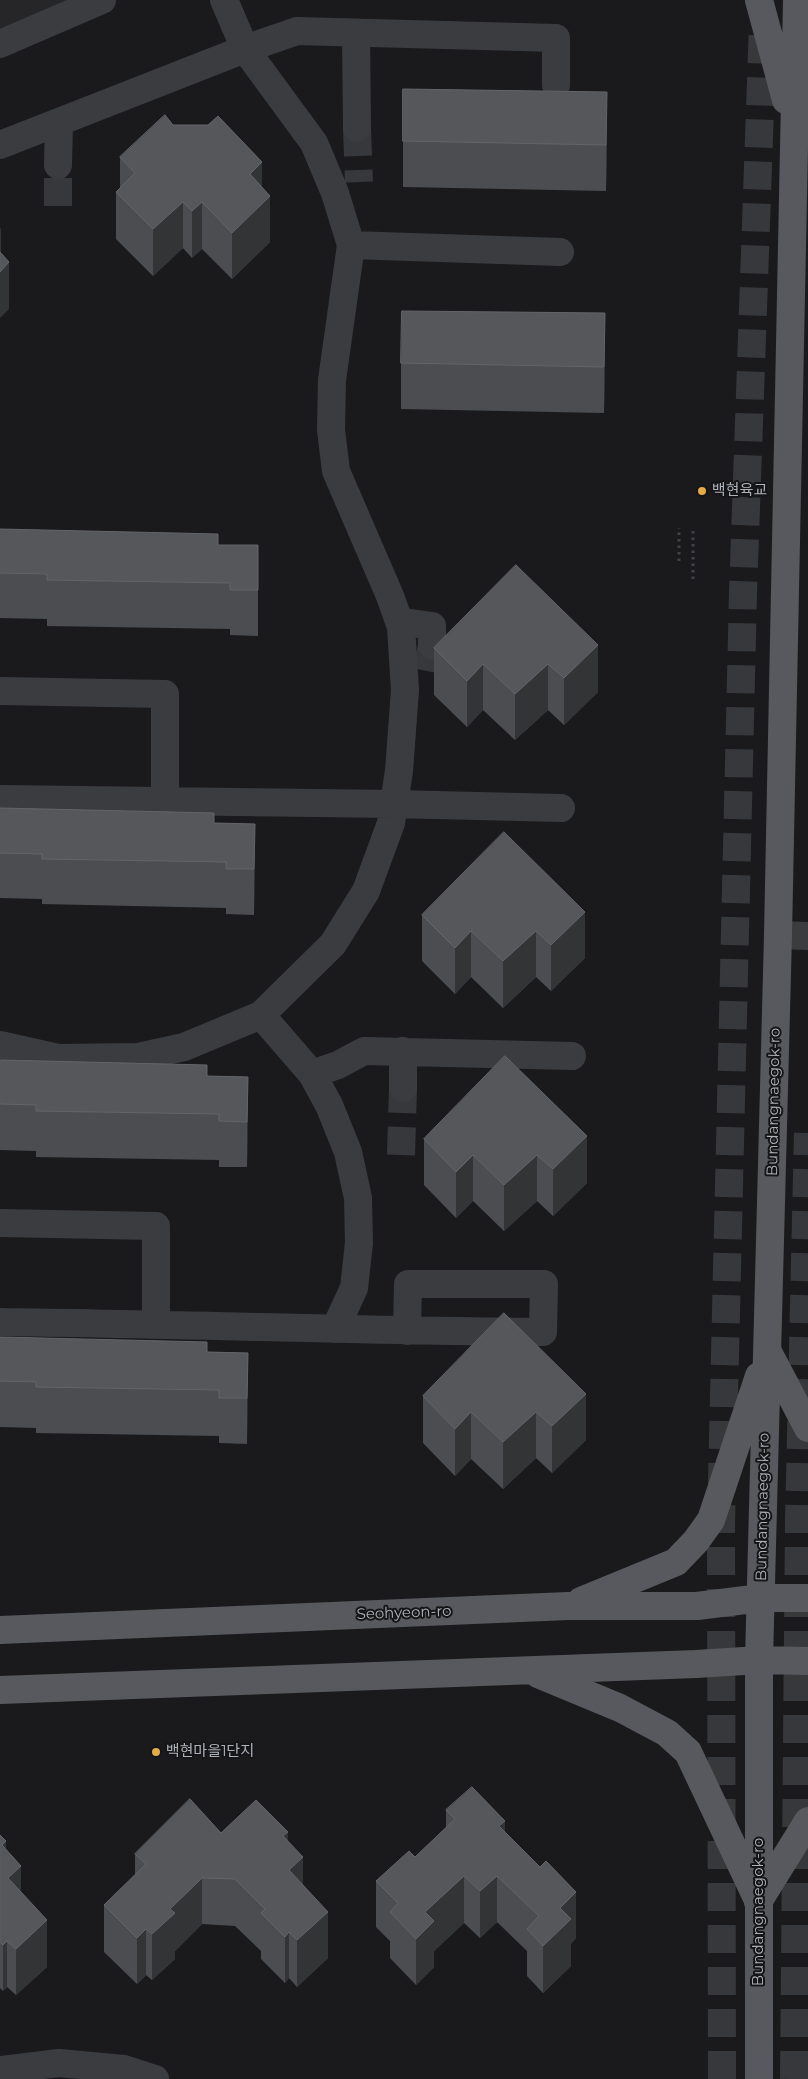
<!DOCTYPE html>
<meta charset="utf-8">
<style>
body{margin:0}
canvas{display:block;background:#1a1a1c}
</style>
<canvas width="808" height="2079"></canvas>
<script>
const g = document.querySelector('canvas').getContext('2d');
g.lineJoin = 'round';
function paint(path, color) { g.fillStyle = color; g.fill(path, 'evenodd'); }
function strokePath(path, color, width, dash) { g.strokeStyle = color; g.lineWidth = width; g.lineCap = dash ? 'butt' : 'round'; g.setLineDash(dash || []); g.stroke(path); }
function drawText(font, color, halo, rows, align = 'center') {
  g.font = font + ' Montserrat,"Noto Sans KR",sans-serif'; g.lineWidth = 4; g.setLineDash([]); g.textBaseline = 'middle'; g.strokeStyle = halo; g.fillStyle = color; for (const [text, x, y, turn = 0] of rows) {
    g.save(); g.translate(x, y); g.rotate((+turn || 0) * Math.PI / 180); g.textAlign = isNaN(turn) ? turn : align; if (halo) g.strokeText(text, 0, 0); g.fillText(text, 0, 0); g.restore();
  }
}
const built = new Path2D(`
 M 0,0 L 78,0 L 0,30 Z`);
const minorTunnel = new Path2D(`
 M 357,128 L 359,182
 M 58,206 L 58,165
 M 427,671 L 432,645
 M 401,1155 L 403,1088`);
const highwayTunnel = new Path2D(`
 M 722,2079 L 721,1524 L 743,593 L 763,24
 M 794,2079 L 799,1521 L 808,1133`);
const path = new Path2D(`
 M 679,561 L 679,528
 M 693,579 L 693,528`);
const minor = new Path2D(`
 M 356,33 L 357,128
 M 0,44 L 102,0
 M 0,145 L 245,49 L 297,31 L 556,38 L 556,85
 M 58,165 L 59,122
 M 351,245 L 560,252
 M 401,627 L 411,623 L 432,626 L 432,645
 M 0,691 L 165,694 L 165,801
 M 0,799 L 394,804 L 561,808
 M 778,935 L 808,936
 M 261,1015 L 312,1074 L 329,1105 L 348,1152 L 358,1198 L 359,1243 L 354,1288 L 335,1329
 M 0,1045 L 58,1058 L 138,1057 L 184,1047 L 261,1015 L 333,944 L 366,891 L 391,823 L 399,771 L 405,690 L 401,627 L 390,596 L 336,471 L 331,430 L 332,380 L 351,245 L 335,193 L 314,143 L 245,49 L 224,0
 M 312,1074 L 338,1065 L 364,1051 L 572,1056
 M 403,1088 L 403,1051
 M 0,1223 L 156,1226 L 156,1324
 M 0,1322 C 181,1324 362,1331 543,1332 L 544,1284 L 408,1284 L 407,1331
 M 0,2070 L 59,2063 L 124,2069 L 155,2079`);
const major = new Path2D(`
 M 759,0 L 786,100
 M 768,1352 L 808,1428
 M 581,1601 L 676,1562 L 696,1541 L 711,1520 L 759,1376
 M 0,1630 L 568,1606 L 697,1606 L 761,1598 L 808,1598
 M 538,1674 L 620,1708 L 667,1733 L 688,1752 L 756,1896
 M 0,1690 L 696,1664 L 759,1660 L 808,1661
 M 758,1902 L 808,1821
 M 759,2079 L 759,1660 L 778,935 L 797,0`);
const wall = new Path2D(`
 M 173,125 L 262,187 L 270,242 L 232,279 L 202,249 L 192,258 L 183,248 L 153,276 L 116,239 L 116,192 L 120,188 L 120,157 Z
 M 607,137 L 606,191 L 403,187 L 403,141 Z
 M 605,359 L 604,413 L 401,409 L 401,363 Z
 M 0,529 L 218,545 L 258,545 L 258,636 L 230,635 L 230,629 L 47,626 L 47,619 L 0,618 Z
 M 516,565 L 598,692 L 564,725 L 548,710 L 515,740 L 483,710 L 467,727 L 434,695 L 434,648 Z
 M 0,808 L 214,823 L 255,824 L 254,915 L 226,914 L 226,908 L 42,904 L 42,899 L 0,898 Z
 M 504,832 L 585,958 L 551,991 L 536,977 L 503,1008 L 471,977 L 455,994 L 422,961 L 422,915 Z
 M 505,1056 L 587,1183 L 553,1216 L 537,1201 L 504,1231 L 473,1201 L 456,1218 L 424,1185 L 424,1139 Z
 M 0,1060 L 207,1076 L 248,1077 L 247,1167 L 219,1167 L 219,1160 L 36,1157 L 36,1151 L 0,1150 Z
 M 504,1313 L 586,1440 L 552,1473 L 536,1458 L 503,1489 L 471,1459 L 455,1476 L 423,1443 L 423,1396 Z
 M 0,1337 L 207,1352 L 248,1353 L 247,1444 L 219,1443 L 219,1436 L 36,1433 L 36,1428 L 0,1427 Z
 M 446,1810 L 505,1832 L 576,1938 L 571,1944 L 571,1966 L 543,1993 L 527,1976 L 527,1951 L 497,1922 L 480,1938 L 464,1923 L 434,1951 L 434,1967 L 416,1985 L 390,1958 L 390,1941 L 376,1927 L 376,1881 L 415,1857 L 446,1828 Z
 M 221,1833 L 288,1841 L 328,1958 L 297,1987 L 289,1978 L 285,1983 L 261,1959 L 261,1951 L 235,1926 L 202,1924 L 175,1951 L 175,1959 L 152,1980 L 146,1975 L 137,1984 L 104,1952 L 104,1905 L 135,1875 L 135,1854 Z
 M 0,1835 L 6,1849 L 47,1967 L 16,1995 L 7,1987 L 3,1991 L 0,1988 Z`);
const shadedWall = new Path2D(`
 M 607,92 L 607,137 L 606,191 L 606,145 Z
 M 262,162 L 262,204 L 270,196 L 270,242 L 232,279 L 232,233 L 250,174 Z
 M 183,202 L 183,248 L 153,276 L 153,229 Z
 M 202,202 L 202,249 L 192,258 L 192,211 Z
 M 1,228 L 1,270 L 9,262 L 9,309 L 0,318 L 0,229 Z
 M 605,313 L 605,359 L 604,413 L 604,367 Z
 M 598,645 L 598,692 L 564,725 L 564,678 Z
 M 483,664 L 483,710 L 467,727 L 467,681 Z
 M 548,664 L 548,710 L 515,740 L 515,694 Z
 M 255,824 L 255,870 L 254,915 L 254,869 Z
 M 585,912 L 585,958 L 551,991 L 551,945 Z
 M 471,931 L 471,977 L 455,994 L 455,948 Z
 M 536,931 L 536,977 L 503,1008 L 503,961 Z
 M 248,1077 L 248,1122 L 247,1167 L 247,1122 Z
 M 587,1136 L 587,1183 L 553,1216 L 553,1169 Z
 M 473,1155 L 473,1201 L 456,1218 L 456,1172 Z
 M 537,1155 L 537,1201 L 504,1231 L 504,1185 Z
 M 248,1353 L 248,1398 L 247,1444 Z
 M 586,1394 L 586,1440 L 552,1473 L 552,1426 Z
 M 471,1412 L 471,1459 L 455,1476 L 455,1429 Z
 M 536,1412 L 536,1458 L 503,1489 L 503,1442 Z
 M 505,1821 L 505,1867 L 499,1826 Z
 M 288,1832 L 288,1878 L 283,1836 Z
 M 6,1841 L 6,1887 L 2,1845 Z
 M 303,1857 L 303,1903 L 289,1870 Z
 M 21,1866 L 21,1912 L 8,1878 Z
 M 464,1876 L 464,1923 L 434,1951 L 434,1967 L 416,1985 L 416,1939 L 425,1912 Z
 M 497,1876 L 497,1922 L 480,1938 L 480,1891 Z
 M 202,1878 L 202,1924 L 175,1951 L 175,1959 L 152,1980 L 152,1934 L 170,1909 Z
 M 576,1892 L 576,1938 L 571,1944 L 571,1966 L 543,1993 L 543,1946 L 560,1908 Z
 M 328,1912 L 328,1958 L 297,1987 L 297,1940 Z
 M 47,1920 L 47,1967 L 16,1995 L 16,1949 Z
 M 146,1929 L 146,1975 L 137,1984 L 137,1938 Z
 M 289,1932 L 289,1978 L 285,1983 L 285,1937 Z
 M 7,1941 L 7,1987 L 3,1991 L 3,1945 Z`);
const building = new Path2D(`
 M 403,89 L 607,92 L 606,145 L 403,141 Z
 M 165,115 L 173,125 L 208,125 L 218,116 L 262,162 L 250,174 L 270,196 L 232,233 L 202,202 L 192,211 L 183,202 L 153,229 L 116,192 L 135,173 L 120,157 Z
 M 0,252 L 9,262 L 0,272 Z
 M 402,311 L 605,313 L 604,367 L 401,363 Z
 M 0,529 L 218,534 L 218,545 L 258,545 L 258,590 L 230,590 L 230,583 L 47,580 L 47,574 L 0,573 Z
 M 516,565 L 598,645 L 564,678 L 548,664 L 515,694 L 483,664 L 467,681 L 434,648 Z
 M 0,808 L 214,813 L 214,823 L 255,824 L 254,869 L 226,869 L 226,862 L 42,859 L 42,854 L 0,853 Z
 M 504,832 L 585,912 L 551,945 L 536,931 L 503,961 L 471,931 L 455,948 L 422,915 Z
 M 505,1056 L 587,1136 L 553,1169 L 537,1155 L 504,1185 L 473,1155 L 456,1172 L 424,1139 Z
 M 0,1060 L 207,1065 L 207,1076 L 248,1077 L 247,1122 L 219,1121 L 219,1114 L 36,1111 L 36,1105 L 0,1104 Z
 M 504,1313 L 586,1394 L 552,1426 L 536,1412 L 503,1442 L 471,1412 L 455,1429 L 423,1396 Z
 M 0,1337 L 207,1342 L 207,1352 L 248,1353 L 247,1398 L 219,1398 L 219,1390 L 36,1387 L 36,1382 L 0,1381 Z
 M 472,1787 L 505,1821 L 499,1826 L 540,1867 L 546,1861 L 576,1892 L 560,1908 L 571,1919 L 543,1946 L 527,1929 L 539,1916 L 497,1876 L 480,1891 L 464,1876 L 425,1912 L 434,1921 L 416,1939 L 390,1912 L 398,1903 L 376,1881 L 409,1851 L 415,1857 L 455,1819 L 446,1810 Z
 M 190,1799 L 221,1833 L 256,1800 L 288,1832 L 283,1836 L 303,1857 L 289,1870 L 328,1912 L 297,1940 L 289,1932 L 285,1937 L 261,1913 L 265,1909 L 235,1879 L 202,1878 L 170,1909 L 175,1913 L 152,1934 L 146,1929 L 137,1938 L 104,1905 L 146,1864 L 135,1854 Z
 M 0,1835 L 6,1841 L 2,1845 L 21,1866 L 8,1878 L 47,1920 L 16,1949 L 7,1941 L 3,1945 L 0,1942 Z`);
const markers = [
 [702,491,5,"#e5aa48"],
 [156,1752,5,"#e5aa48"]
];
const poiNames = [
 ["백현육교",712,491],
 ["백현마을1단지",166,1752]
];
const streetNames = [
 ["Bundangnaegok-ro",774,1102,-89],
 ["Bundangnaegok-ro",763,1507,-89],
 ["Seohyeon-ro",404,1613,-2],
 ["Bundangnaegok-ro",759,1912,-90]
];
paint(built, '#262628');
strokePath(minorTunnel, '#37383c', 28, [28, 14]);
strokePath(highwayTunnel, '#37383c', 28, [28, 14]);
strokePath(path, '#414347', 3, [2.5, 4]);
strokePath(minor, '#3b3c40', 28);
strokePath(major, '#57595f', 28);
paint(wall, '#4b4d50');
paint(shadedWall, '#333436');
paint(building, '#56575b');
strokePath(building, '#64656a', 1);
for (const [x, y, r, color] of markers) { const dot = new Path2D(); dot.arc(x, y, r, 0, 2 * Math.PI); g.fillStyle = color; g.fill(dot); strokePath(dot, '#151517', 2); }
drawText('15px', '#adb1ba', '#151517', poiNames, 'left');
drawText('15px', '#adb1ba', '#151517', streetNames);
</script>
